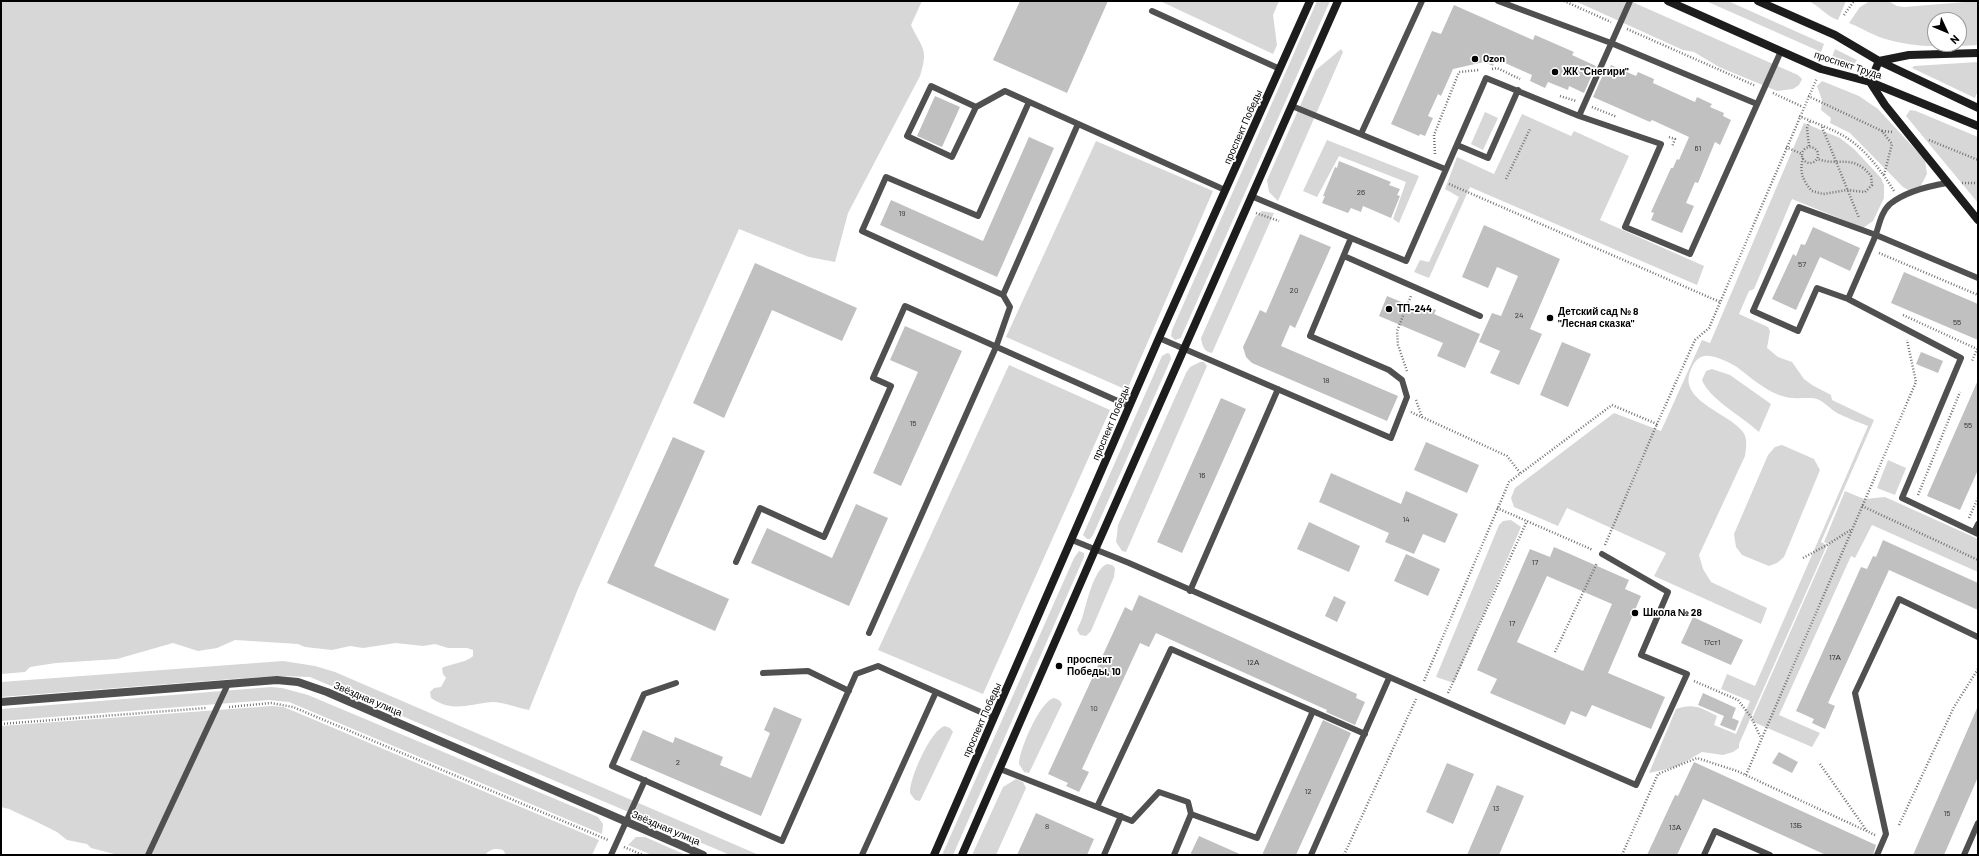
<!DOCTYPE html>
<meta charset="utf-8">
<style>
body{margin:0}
#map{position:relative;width:1979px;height:856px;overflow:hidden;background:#fff;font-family:Barlow,sans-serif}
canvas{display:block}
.frame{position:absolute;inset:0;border:2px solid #000;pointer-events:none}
.north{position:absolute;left:1927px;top:12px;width:40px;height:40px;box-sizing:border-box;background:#fff;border:1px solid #999;border-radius:50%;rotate:134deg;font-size:11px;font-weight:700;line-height:16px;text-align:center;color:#000}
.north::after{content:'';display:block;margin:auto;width:14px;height:18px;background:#000;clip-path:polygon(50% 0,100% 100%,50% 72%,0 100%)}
</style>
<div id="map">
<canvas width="1979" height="856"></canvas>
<div class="frame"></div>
<div class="north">N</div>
</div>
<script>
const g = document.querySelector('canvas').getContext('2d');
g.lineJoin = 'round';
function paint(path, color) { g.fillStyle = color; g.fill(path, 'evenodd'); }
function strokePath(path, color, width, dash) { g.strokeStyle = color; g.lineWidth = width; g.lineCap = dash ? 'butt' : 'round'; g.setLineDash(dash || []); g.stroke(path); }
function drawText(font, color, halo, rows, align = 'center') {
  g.font = font + ' Barlow,sans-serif'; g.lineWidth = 3.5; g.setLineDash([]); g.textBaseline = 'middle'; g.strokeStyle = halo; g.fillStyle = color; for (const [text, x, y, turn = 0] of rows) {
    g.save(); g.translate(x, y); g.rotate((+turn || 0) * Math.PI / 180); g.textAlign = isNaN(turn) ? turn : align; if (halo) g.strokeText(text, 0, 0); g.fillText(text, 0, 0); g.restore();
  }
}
const green = new Path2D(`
 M 1,1 L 922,1 L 911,25 C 922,49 929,48 920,76 L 848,213 L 835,262 L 809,257 L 739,229 L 578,589 L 529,710 C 517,708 504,702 492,702 C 468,704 453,713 431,698 L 430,692 L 434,688 L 441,687 L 446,678 L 443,674 L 442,668 C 450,664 468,662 473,656 L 473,650 L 467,648 L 448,648 L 435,644 L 423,646 L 396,643 L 363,648 L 350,646 L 332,650 L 305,647 L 298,644 L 235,640 L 217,648 L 198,651 L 173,643 L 117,659 L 56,663 L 30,667 L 25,672 L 1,674 Z
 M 1160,1 L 1279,1 L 1273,15 L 1277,45 L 1273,54 Z
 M 1317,1 L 1330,1 L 1182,335 L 1181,338 L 1175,340 L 1171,336 L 1172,330 Z
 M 1575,1 L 1630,1 L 1798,75 L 1802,79 L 1799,85 L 1793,89 L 1777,91 L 1719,67 L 1694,52 L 1683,50 Z
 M 1706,1 L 1728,1 L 1824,44 L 1821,52 Z
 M 1808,1 L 1846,1 L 1838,20 C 1827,17 1819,5 1808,1 Z
 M 1870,1 L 1888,1 L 1897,6 L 1904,7 L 1978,1 L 1978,45 C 1947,47 1919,48 1889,40 C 1875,37 1862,28 1849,23 L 1860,7 ZM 1935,20 L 1959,20 L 1959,44 L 1935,44 Z
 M 1341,49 L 1343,52 L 1278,201 L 1269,192 L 1267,180 L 1316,70 Z
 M 1835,49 L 1857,60 L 1853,66 L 1832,57 Z
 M 1978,62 L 1977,93 L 1975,98 L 1912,68 L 1914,66 Z
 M 1822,81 L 1859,96 L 1878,109 L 1925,160 L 1927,174 L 1920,187 L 1910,191 L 1903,187 L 1850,133 L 1830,123 L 1831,118 L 1821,110 L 1822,100 L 1817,86 Z
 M 1910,110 L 1916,111 L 1978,137 L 1978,203 L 1906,116 Z
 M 1485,112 L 1498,118 L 1483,150 L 1471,144 Z
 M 1522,114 L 1571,136 L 1574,131 L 1629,156 L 1600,220 L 1704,266 L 1697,285 L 1470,187 L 1429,278 L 1414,272 L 1420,260 L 1429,262 L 1459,197 L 1445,189 L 1457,157 L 1494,174 Z
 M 1804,123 L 1840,138 L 1854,149 L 1881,178 L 1884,185 L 1884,198 L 1873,221 L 1863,228 L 1792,199 L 1754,289 L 1749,291 L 1739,314 L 1768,327 L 1770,331 L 1767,348 L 1778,357 L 1792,362 L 1804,379 L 1812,385 L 1831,395 L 1832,400 L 1874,420 L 1821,542 L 1827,545 L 1739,744 L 1739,748 L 1733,752 L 1723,755 L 1702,752 L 1676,767 L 1649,773 L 1676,709 C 1694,703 1701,708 1717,716 L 1714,725 L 1736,734 L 1750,701 L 1721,689 L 1727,674 L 1755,686 L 1868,426 C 1858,422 1847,418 1837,413 C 1830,409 1825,402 1817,399 C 1810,397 1801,399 1793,398 C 1774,397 1756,382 1742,371 C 1735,365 1727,361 1718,358 C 1711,356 1704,354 1698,359 C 1693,363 1691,369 1689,375 C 1683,402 1730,414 1743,432 C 1748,439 1746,448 1745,456 L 1699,555 L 1703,569 L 1711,582 L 1767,608 L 1761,624 L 1654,576 L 1666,553 L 1567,508 L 1558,526 L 1514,507 L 1511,498 L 1515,488 L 1614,413 L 1661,431 L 1702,340 L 1710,343 Z
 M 1327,140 L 1419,176 L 1399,223 L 1393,219 L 1406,182 L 1339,156 L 1317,197 L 1303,191 Z
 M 1096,141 L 1213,191 L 1127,390 L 1006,337 Z
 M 1262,211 L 1274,213 L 1212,353 C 1204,352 1202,345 1201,338 L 1255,217 Z
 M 1167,353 L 1170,354 L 1171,359 L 1093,535 L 1090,539 L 1087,539 L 1083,535 L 1162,356 Z
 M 1200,362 L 1204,362 L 1207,366 L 1126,552 L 1122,551 L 1116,542 L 1118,525 L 1186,373 L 1190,367 Z
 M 1009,365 L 1110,410 L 983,694 L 878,650 Z
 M 1712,369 L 1730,375 L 1771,404 L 1759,432 C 1743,417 1709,399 1702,380 L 1706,371 Z
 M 1782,445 L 1814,459 L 1820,470 L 1784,557 L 1777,563 L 1769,566 L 1742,555 L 1736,547 L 1734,534 L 1768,455 L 1775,447 Z
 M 1888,460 L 1906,468 L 1895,495 L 1877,488 Z
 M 1845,491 L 1864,499 L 1885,497 L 1978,539 L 1978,572 L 1872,525 L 1855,558 L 1851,556 L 1779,715 L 1820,733 L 1812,747 L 1751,721 L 1829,544 L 1824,542 Z
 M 1511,520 L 1521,527 L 1454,683 L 1436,677 L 1499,525 L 1503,521 Z
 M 1079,551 L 1084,553 L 1084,557 L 953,855 L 942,855 L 1074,558 Z
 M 1107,564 L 1112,565 L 1115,568 L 1114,577 L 1091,631 L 1086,636 L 1080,635 L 1077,630 C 1079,624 1082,620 1083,615 C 1087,602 1094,569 1107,564 Z
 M 283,661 L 315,666 L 335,672 L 759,855 L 730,855 L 310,677 L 279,676 L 232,679 L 1,697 L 1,682 Z
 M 271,687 L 282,688 L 308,695 L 598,817 L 603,824 L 602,834 L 289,702 L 269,700 L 1,721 L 1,709 Z
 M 1054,698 L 1059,700 L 1062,704 L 1030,771 L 1029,773 L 1024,772 L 1019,764 C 1019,750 1040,701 1054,698 Z
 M 272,706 L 283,707 L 291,710 L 599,840 L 592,855 L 506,855 L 503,850 C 495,848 490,849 485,855 L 118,855 L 91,848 L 87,844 L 67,840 L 57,832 L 39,823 L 9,809 L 1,807 L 1,726 Z
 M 945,726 L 950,728 L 953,732 L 921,799 L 920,801 L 915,800 L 910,793 C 909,779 931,729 945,726 Z
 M 1016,779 L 1023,782 L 1026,788 L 996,855 L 972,855 L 1003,787 Z
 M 636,837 L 645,837 L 686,855 L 652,855 L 628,845 Z`);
const building = new Path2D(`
 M 1020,1 L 1108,1 L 1067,93 L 993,60 Z
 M 1454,5 L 1533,40 L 1535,35 L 1574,52 L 1572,55 L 1596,66 L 1584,93 L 1569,86 L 1568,90 L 1548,82 L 1545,88 L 1530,81 L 1532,75 L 1496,59 L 1493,66 L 1484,62 L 1453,69 L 1441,96 L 1438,94 L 1428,116 L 1433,118 L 1425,136 L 1420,134 L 1419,136 L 1391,124 L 1432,31 L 1441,34 Z
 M 1611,65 L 1636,76 L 1638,72 L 1654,79 L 1653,83 L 1695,102 L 1697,97 L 1712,104 L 1710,107 L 1724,113 L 1723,116 L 1731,120 L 1720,145 L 1715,142 L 1698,183 L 1695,182 L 1686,203 L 1694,206 L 1682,233 L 1651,220 L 1654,213 L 1651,212 L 1671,168 L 1673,168 L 1677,159 L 1679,160 L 1689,137 L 1652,120 L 1650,122 L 1593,97 L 1605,70 L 1608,71 Z
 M 935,96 L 960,107 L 942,147 L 917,136 Z
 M 1029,137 L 1054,148 L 997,277 L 880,225 L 891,200 L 983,241 Z
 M 1339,161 L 1391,182 L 1389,185 L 1400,189 L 1397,195 L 1400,196 L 1391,218 L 1363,206 L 1361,212 L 1351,208 L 1348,213 L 1322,203 L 1325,196 L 1323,196 L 1335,167 L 1337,168 Z
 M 1484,225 L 1560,259 L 1530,329 L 1542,334 L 1519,385 L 1490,373 L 1500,351 L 1479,342 L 1492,313 L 1501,316 L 1518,276 L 1497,267 L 1488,288 L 1462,277 Z
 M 1813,227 L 1860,248 L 1850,271 L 1820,257 L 1796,310 L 1772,299 L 1793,254 L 1796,256 L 1801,244 L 1805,245 Z
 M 1300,234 L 1331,247 L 1295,328 L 1290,325 L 1281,346 L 1398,396 L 1387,421 L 1252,363 L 1246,357 L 1243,347 L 1260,310 L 1266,313 Z
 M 755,263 L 857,308 L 842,341 L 772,310 L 724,418 L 693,403 Z
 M 1904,272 L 1978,304 L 1978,340 L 1891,303 Z
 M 1387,296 L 1418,309 L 1420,304 L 1436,310 L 1434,314 L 1480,334 L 1465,368 L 1437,356 L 1443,343 L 1379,316 Z
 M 905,326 L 962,351 L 901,486 L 873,473 L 918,372 L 890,360 Z
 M 1562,342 L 1591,354 L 1568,407 L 1540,395 Z
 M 1921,352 L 1943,361 L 1938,373 L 1916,364 Z
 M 1978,380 L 1978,470 L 1960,510 L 1927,496 Z
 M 1221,398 L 1246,409 L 1182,553 L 1157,542 Z
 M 673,437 L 705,451 L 654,566 L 729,599 L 715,631 L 607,583 Z
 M 1426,442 L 1479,465 L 1467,493 L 1414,470 Z
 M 1331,473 L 1401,504 L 1406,491 L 1458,514 L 1445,543 L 1423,534 L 1414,554 L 1385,542 L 1389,533 L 1319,502 Z
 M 856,504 L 888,518 L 849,606 L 751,563 L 767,528 L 832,558 Z
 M 1309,522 L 1360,546 L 1349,572 L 1297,549 Z
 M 1883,540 L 1978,583 L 1978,610 L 1889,570 L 1828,703 L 1835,706 L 1825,729 L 1812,723 L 1814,719 L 1796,711 L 1861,567 L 1867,569 L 1873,556 L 1876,557 Z
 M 1554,547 L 1629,580 L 1625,589 L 1641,596 L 1608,673 L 1665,697 L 1651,729 L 1592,705 L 1586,717 L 1571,711 L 1565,725 L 1490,693 L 1497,679 L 1477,670 L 1530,549 L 1550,557 ZM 1547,576 L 1612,604 L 1583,671 L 1517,642 Z
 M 1406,554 L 1440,569 L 1428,596 L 1394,581 Z
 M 1139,595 L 1357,694 L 1356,698 L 1365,702 L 1355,725 L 1326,712 L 1327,710 L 1156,633 L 1149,647 L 1140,643 L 1082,769 L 1089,772 L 1079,792 L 1066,786 L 1068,783 L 1048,774 L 1125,607 L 1132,611 Z
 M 1334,596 L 1346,602 L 1337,622 L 1325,616 Z
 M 1693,617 L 1743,640 L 1731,665 L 1681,643 Z
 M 1703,693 L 1736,708 L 1732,718 L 1739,721 L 1735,731 L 1720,725 L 1724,716 L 1698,705 Z
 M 1978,706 L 1978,777 L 1944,855 L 1913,855 Z
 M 774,707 L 802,719 L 761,816 L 630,760 L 643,730 L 673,743 L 675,737 L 723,757 L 720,765 L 751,778 L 770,733 L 764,730 Z
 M 1323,720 L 1351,733 L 1296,855 L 1262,855 Z
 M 1779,752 L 1798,762 L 1792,773 L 1772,763 Z
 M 1694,762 L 1876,845 L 1873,855 L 1826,855 L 1703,799 L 1677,855 L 1647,855 L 1675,795 L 1678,796 Z
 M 1447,763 L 1474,774 L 1453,824 L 1426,812 Z
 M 1497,785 L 1524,796 L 1499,855 L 1467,855 Z
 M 1036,813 L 1094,839 L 1087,855 L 1017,855 Z
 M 1199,836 L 1242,855 L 1190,855 Z`);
const path = new Path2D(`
 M 1564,1 L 1611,22
 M 1844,15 L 1854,1
 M 1627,29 L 1756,86
 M 1492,69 L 1497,68 L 1520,79
 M 1773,93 L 1803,107
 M 1560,96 L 1576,101
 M 1808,96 L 1882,131 L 1892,144 L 1884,175
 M 1592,107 L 1617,117
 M 1799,116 C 1815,123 1833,129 1847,138 C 1867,151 1882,172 1894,191
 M 1822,127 L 1859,218
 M 1882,131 L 1893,132
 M 1669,137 L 1675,139 L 1672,147
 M 1929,140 L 1978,160
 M 1809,146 L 1807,128 L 1810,121
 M1802 155a8 8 0 1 1 16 0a8 8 0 1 1-16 0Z
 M 1786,147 L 1802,154
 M 1435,154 L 1434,135 L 1459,72 L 1479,70
 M 1803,158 C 1799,172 1803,181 1812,191 L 1823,194 L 1847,190 L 1865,192 L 1872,185 L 1871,176 C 1853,153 1839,167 1818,159
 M 1506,179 L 1530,129
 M 1962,183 L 1978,183
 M 1449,184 L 1720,302
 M 1256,213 L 1279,221
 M 1879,253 L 1978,295
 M 1903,315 L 1977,349 L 1972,361
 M 1407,371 L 1398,345 L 1397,331 L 1411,296
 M 1416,400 L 1422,417 L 1507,456 L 1521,474
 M 1411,412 L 1421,417
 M 1918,495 L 1960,392
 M 1862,506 L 1978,560
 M 1497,508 L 1593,550
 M 1969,518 L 1978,498
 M 1605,545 L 1657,424
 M 1803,558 L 1827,545 L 1852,529
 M 1555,652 L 1597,563
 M 1424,681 L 1509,482 L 1612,405 L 1657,424 L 1695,340 L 1709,328 L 1817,78
 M 1694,681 L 1738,700 L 1751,717 L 1761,738
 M 1448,693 L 1527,521
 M 229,707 L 271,703 L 293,707 L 608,840
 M 1,724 L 206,708
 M 1820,764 L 1867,831
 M 1746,775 L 1916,382 L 1907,340
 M 1899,825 L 1954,707 L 1978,669
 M 624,847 L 643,855
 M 1344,855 L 1416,699
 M 1622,855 L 1658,774 L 1697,758 L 1737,771 L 1875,835`);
const service = new Path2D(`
 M 1498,1 L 1611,43 L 1757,104
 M 1630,1 L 1579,116 L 1661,144 L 1625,227 L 1690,254 L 1781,51
 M 1152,11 L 1280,69
 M 931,86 L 976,107 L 952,157 L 907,136 Z
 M 1029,102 L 978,216 L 886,177 L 862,231 L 1003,295 L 1078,124
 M 1292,106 L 1445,169
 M 976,107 L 1005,91 L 1225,190
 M 1361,134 L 1422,1
 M 1457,145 L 1488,158 L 1518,90
 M 1947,183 C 1929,186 1905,192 1890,204 C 1881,212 1879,226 1875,237 C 1866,258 1857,278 1848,299 L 1817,288 L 1798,331 L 1753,311 L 1799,207 L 1876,235 L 1978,278
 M 1251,196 L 1406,261 L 1486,78 L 1579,116
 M 1344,256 L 1480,316
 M 1848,299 L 1961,358 L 1902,498 L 1978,534
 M 1159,338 L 1391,438 L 1407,397 L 1402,380 L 1389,370 L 1310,336 L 1351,238
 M 1974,532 L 1978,524
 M 1072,540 L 1129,563 L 1636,785 L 1687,674 L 1641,655 L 1668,592 L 1602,554
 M 736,562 L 760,508 L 824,537 L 891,386 L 873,378 L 905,306 L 1129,406
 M 1190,591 L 1278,389
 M 869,633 L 996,347 L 1010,307 L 1003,295
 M 763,673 L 808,671 L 849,691
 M 676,683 L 644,694 L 612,766 L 782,841 L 856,674 L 878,666 L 994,718
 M 1000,769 L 1097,807 L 1171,649 L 1365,734
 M 1097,807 L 1132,821 L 1159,792 L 1188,802 L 1191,814 L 1257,838 L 1313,711
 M 148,855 L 228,684
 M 611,855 L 645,780
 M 862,855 L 936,692
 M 1104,855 L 1121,816
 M 1174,855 L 1191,814
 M 1311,855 L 1389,678
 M 1704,855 L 1715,831 L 1770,855
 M 1877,855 L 1886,834 L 1855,693 L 1899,599 L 1978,637
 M 1964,855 L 1978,823`);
const minor = new Path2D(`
 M 1,702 L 277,680 L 298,682 L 327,692 L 703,855`);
const secondary = new Path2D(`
 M 1668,1 L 1821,69 L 1870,82 L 1978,126
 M 1758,1 L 1835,35 L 1879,61 L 1978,108
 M 1879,61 L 1909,55 L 1978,53
 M 1870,82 L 1885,105 L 1978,220
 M 1870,82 L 1879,61
 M 934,855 L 1159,338 L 1310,1
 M 962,855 L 1095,550 L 1338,1`);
const markers = [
 [1475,59,4,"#000"],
 [1555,72,4,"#000"],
 [1389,309,4,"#000"],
 [1550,318,4,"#000"],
 [1635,613,4,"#000"],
 [1059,666,4,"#000"]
];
const numberNames = [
 ["61",1698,148],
 ["26",1361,192],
 ["19",902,213],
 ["57",1802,264],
 ["20",1294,290],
 ["24",1519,315],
 ["55",1957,322],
 ["18",1326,380],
 ["15",913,423],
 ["55",1968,425],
 ["16",1202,475],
 ["14",1406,519],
 ["17",1535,562],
 ["17",1512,623],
 ["17ст1",1712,642],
 ["17А",1835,657],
 ["12А",1253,662],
 ["10",1094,708],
 ["2",678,762],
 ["12",1308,791],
 ["13",1496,808],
 ["15",1947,813],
 ["13Б",1796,825],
 ["8",1047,826],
 ["13А",1675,827]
];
const poiNames = [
 ["Ozon",1483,59],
 ["ЖК \"Снегири\"",1563,72],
 ["ТП-244",1397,309],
 ["Детский сад № 8",1558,312],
 ["\"Лесная сказка\"",1558,324],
 ["Школа № 28",1643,613],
 ["проспект",1067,660],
 ["Победы, 10",1067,672]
];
const streetNames = [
 ["проспект Труда",1848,65,18],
 ["проспект Победы",1243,127,-66],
 ["проспект Победы",1111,423,-67],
 ["Звёздная улица",368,699,23],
 ["проспект Победы",982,720,-66],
 ["Звёздная улица",666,828,23]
];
paint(green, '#d7d7d7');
paint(building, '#c0c0c0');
strokePath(path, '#727272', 2.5, [1, 2]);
strokePath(service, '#505050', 6);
strokePath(minor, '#505050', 8);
strokePath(secondary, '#1d1d1d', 8);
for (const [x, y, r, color] of markers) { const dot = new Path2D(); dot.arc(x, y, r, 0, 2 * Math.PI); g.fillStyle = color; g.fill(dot); strokePath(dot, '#fff', 1.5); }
drawText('8px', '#303030', null, numberNames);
drawText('bold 10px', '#000', '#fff', poiNames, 'left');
drawText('10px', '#000', '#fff', streetNames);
</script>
